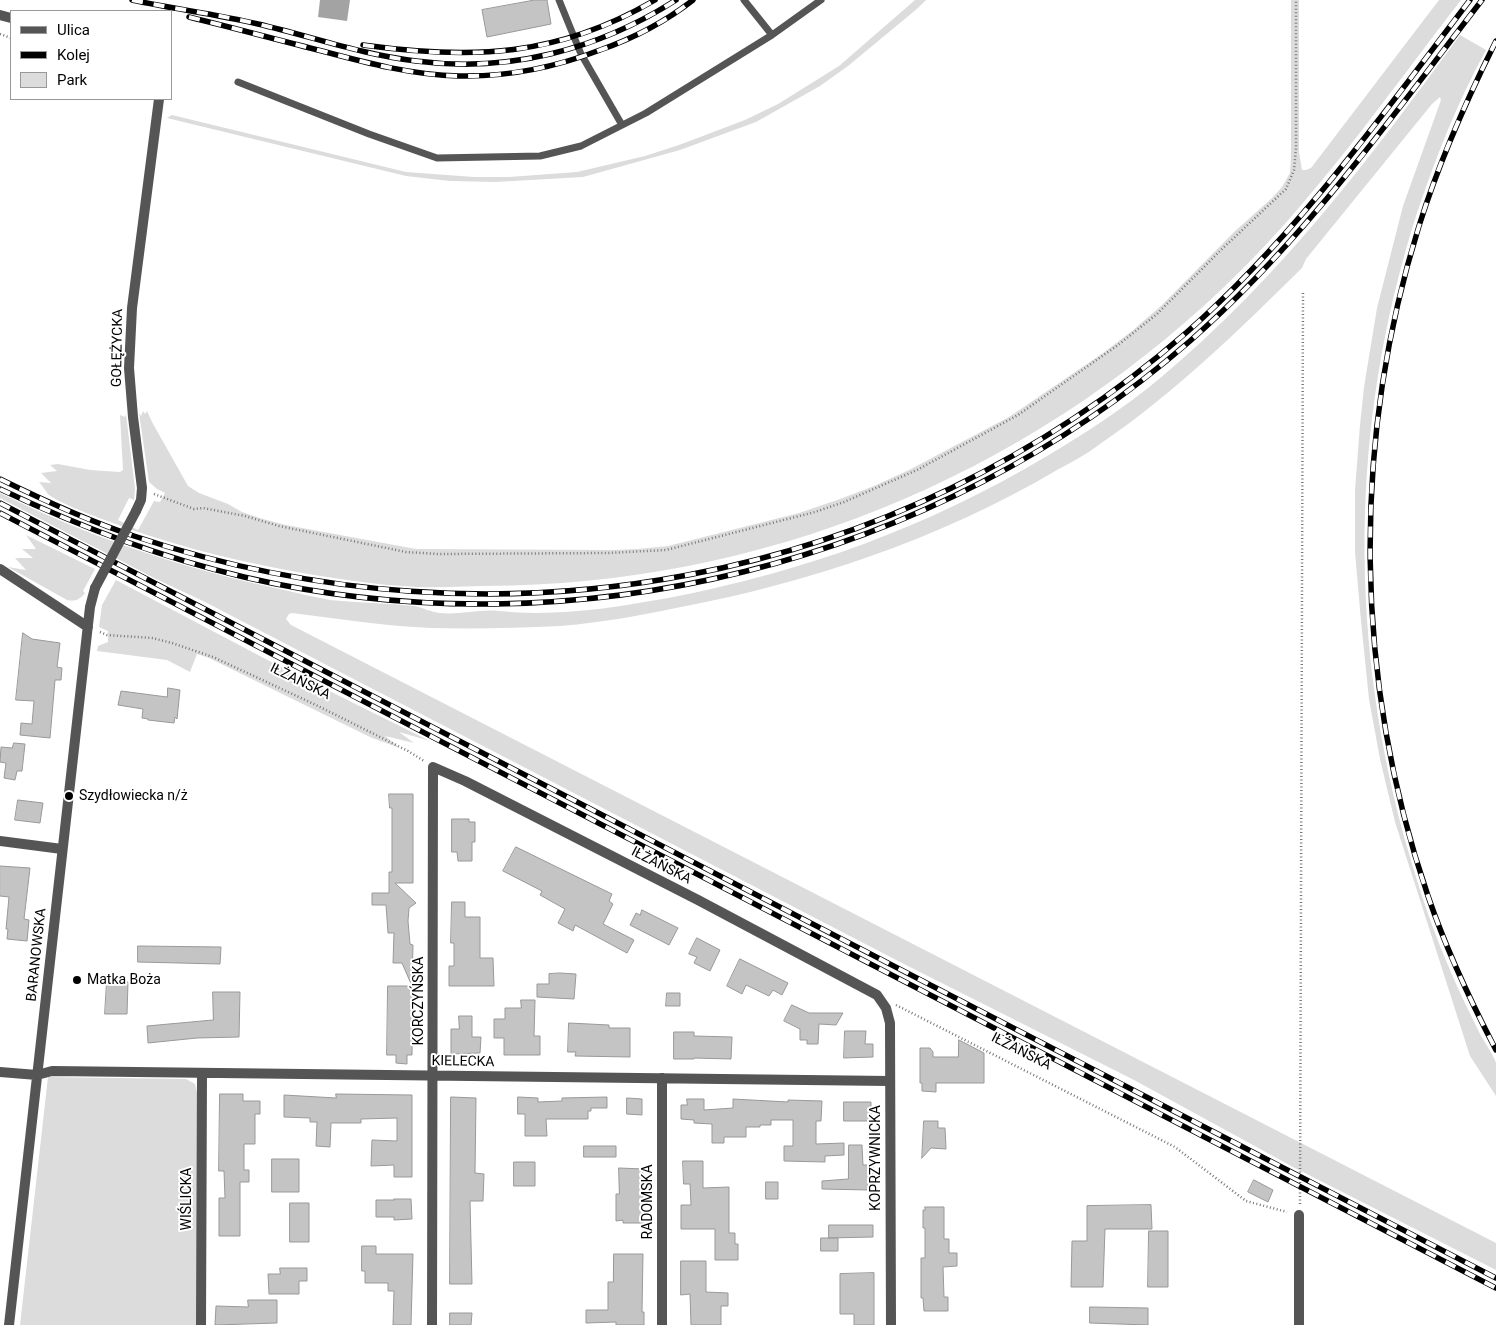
<!DOCTYPE html>
<meta charset="utf-8">
<style>
body{margin:0}
#map{position:relative;width:1496px;height:1325px;overflow:hidden;background:#fff;font-family:Roboto,sans-serif}
canvas{display:block}
.legend{position:absolute;left:10px;top:10px;width:162px;height:90px;box-sizing:border-box;background:#fff;border:1px solid #999;margin:0;padding:6px 9px;list-style:none;font-size:15px;color:#000}
.legend li{display:flex;align-items:center;gap:10px;height:25px}
.legend b{width:25px;border:1px solid #999}
</style>
<div id="map">
<canvas width="1496" height="1325"></canvas>
<ul class="legend">
<li><b style="height:6px;background:#555"></b>Ulica</li>
<li><b style="height:6px;background:#000"></b>Kolej</li>
<li><b style="height:14px;background:#dcdcdc"></b>Park</li>
</ul>
</div>
<script>
const g = document.querySelector('canvas').getContext('2d');
g.lineJoin = 'round';
function paint(path, color) { g.fillStyle = color; g.fill(path, 'evenodd'); }
function strokePath(path, color, width, dash) { g.strokeStyle = color; g.lineWidth = width; g.lineCap = dash ? 'butt' : 'round'; g.setLineDash(dash || []); g.stroke(path); }
function drawText(font, color, halo, rows, align = 'center') {
  g.font = font + ' Roboto,sans-serif'; g.lineWidth = 4; g.setLineDash([]); g.textBaseline = 'middle'; g.strokeStyle = halo; g.fillStyle = color; for (const [text, x, y, turn = 0] of rows) {
    g.save(); g.translate(x, y); g.rotate((+turn || 0) * Math.PI / 180); g.textAlign = isNaN(turn) ? turn : align; if (halo) g.strokeText(text, 0, 0); g.fillText(text, 0, 0); g.restore();
  }
}
const green = new Path2D(`
 M 915,0 L 926,0 L 918,8 L 848,66 L 820,86 L 756,122 L 680,150 L 583,177 L 495,182 L 450,181 L 406,176 L 167,118 L 172,115 L 406,172 L 474,177 L 509,177 L 577,172 L 645,156 L 679,145 L 745,120 L 778,104 L 839,66 Z
 M 1291,0 L 1299,0 L 1299,152 L 1302,170 L 1306,170 L 1311,168 L 1439,0 L 1461,0 C 1385,98 1313,203 1223,288 C 1022,479 761,585 485,586 C 463,586 440,588 418,587 C 374,585 330,578 286,570 C 223,558 162,542 102,519 C 89,514 60,503 49,495 C 48,494 40,483 39,482 L 51,483 L 41,473 L 57,471 L 50,465 L 58,464 L 90,470 L 120,472 L 123,470 L 120,415 L 125,417 L 126,414 L 135,489 L 134,500 L 129,498 L 118,520 L 138,530 L 154,501 L 160,502 L 165,493 L 157,489 L 149,482 L 139,413 L 141,416 L 143,411 L 145,414 L 147,411 L 152,422 L 188,486 L 199,493 L 228,504 L 242,512 L 263,519 L 286,525 L 416,549 L 610,550 L 638,549 L 668,546 L 799,513 L 840,499 L 874,486 L 909,470 L 1009,417 L 1103,353 L 1132,331 L 1162,305 L 1234,232 L 1272,198 L 1282,187 L 1290,173 L 1291,158 Z
 M 1460,35 L 1486,50 C 1457,103 1435,159 1416,216 C 1349,427 1348,645 1410,857 C 1421,895 1434,933 1450,970 C 1459,992 1470,1013 1480,1034 C 1485,1043 1493,1054 1496,1063 C 1496,1073 1496,1086 1496,1096 L 1470,1056 L 1395,822 L 1380,759 L 1369,699 L 1361,621 L 1355,552 L 1355,490 L 1360,425 L 1364,387 L 1377,308 L 1403,206 L 1441,100 L 1440,97 L 1432,104 L 1306,259 L 1302,268 C 1238,331 1175,393 1100,444 C 1087,454 1072,462 1057,470 C 940,539 809,583 676,608 C 637,616 599,623 560,626 C 518,628 474,629 431,628 C 385,626 339,619 292,613 L 289,614 L 286,619 L 291,625 L 1496,1243 L 1496,1270 L 1293,1167 L 1134,1080 L 902,963 L 203,601 L 156,579 L 0,498 L 0,493 C 89,537 184,569 280,589 C 297,593 314,597 330,600 C 358,603 387,603 415,606 C 423,608 431,612 440,613 C 459,615 479,609 499,611 C 554,617 613,608 668,598 C 804,572 928,527 1047,456 C 1086,433 1124,408 1159,379 C 1279,279 1369,160 1460,35 Z
 M 26,535 L 95,569 L 83,591 L 85,593 C 80,599 76,602 67,600 L 8,567 L 26,570 L 15,558 L 33,558 L 22,549 L 36,549 Z
 M 116,580 L 277,665 L 430,741 L 399,732 L 414,743 L 385,736 L 400,748 L 372,738 L 209,658 L 197,654 L 190,672 L 167,660 L 97,651 L 98,646 L 108,642 L 108,631 L 99,627 L 102,605 Z
 M 48,1077 L 186,1079 L 195,1084 L 197,1093 L 197,1325 L 20,1325 Z`);
const water = new Path2D(`
 M 320,0 L 350,0 L 347,21 L 318,17 Z`);
const building = new Path2D(`
 M 535,0 L 547,0 L 551,24 L 487,37 L 482,10 Z
 M 23,633 L 32,639 L 60,643 L 57,667 L 62,668 L 61,680 L 55,680 L 50,738 L 20,735 L 21,723 L 32,724 L 34,701 L 16,700 Z
 M 168,688 L 180,690 L 177,719 L 175,717 L 174,723 L 148,720 L 148,719 L 142,718 L 143,709 L 118,705 L 121,691 L 167,697 Z
 M 14,743 L 25,744 L 22,771 L 17,771 L 15,780 L 4,778 L 6,763 L 0,762 L 1,747 L 12,748 Z
 M 389,794 L 413,794 L 413,883 L 395,883 L 416,903 L 409,908 L 408,921 L 410,944 L 413,945 L 412,986 L 402,963 L 393,963 L 394,933 L 388,933 L 386,905 L 372,905 L 372,893 L 389,893 L 389,872 L 392,872 L 392,808 L 390,808 Z
 M 18,800 L 43,803 L 40,823 L 15,820 Z
 M 452,819 L 469,819 L 469,822 L 475,822 L 475,842 L 472,842 L 472,861 L 458,861 L 457,852 L 452,852 Z
 M 516,847 L 612,894 L 609,901 L 613,904 L 603,924 L 634,940 L 627,953 L 575,925 L 573,931 L 558,923 L 565,909 L 540,895 L 542,891 L 503,871 Z
 M 0,866 L 30,868 L 24,919 L 29,920 L 27,941 L 7,939 L 8,929 L 6,929 L 9,897 L 0,896 Z
 M 452,902 L 465,902 L 465,917 L 480,917 L 480,958 L 493,958 L 494,986 L 449,986 L 449,966 L 454,966 L 454,943 L 451,943 Z
 M 642,910 L 678,928 L 669,945 L 630,925 L 636,913 L 640,915 Z
 M 697,938 L 720,950 L 710,971 L 694,963 L 697,957 L 689,954 Z
 M 138,946 L 221,947 L 220,964 L 138,962 Z
 M 740,959 L 788,983 L 782,995 L 773,990 L 769,996 L 746,985 L 742,994 L 727,986 Z
 M 560,973 L 576,974 L 574,999 L 537,997 L 537,984 L 549,984 L 549,974 Z
 M 107,981 L 128,982 L 127,1014 L 105,1014 Z
 M 388,986 L 413,986 L 412,1055 L 407,1055 L 407,1064 L 396,1063 L 396,1055 L 387,1055 Z
 M 213,992 L 240,992 L 239,1037 L 197,1038 L 148,1043 L 147,1026 L 213,1020 Z
 M 667,993 L 680,993 L 680,1006 L 666,1006 Z
 M 521,1000 L 535,1000 L 534,1036 L 540,1036 L 540,1055 L 504,1055 L 504,1038 L 494,1038 L 494,1019 L 505,1019 L 505,1008 L 521,1008 Z
 M 792,1005 L 809,1013 L 843,1013 L 836,1025 L 819,1024 L 818,1044 L 807,1044 L 807,1040 L 800,1040 L 800,1029 L 784,1021 Z
 M 459,1016 L 472,1016 L 472,1037 L 481,1037 L 480,1053 L 451,1054 L 451,1029 L 459,1029 Z
 M 569,1023 L 609,1025 L 609,1028 L 630,1028 L 630,1057 L 575,1056 L 576,1052 L 568,1052 Z
 M 845,1031 L 866,1031 L 865,1044 L 873,1044 L 873,1057 L 844,1058 Z
 M 674,1032 L 694,1032 L 694,1036 L 732,1037 L 731,1059 L 694,1058 L 694,1059 L 674,1059 Z
 M 959,1040 L 984,1053 L 984,1083 L 936,1083 L 936,1092 L 922,1091 L 922,1083 L 920,1083 L 920,1048 L 930,1048 L 933,1052 L 933,1057 L 958,1057 Z
 M 220,1094 L 243,1094 L 243,1101 L 260,1101 L 260,1114 L 255,1114 L 255,1144 L 244,1144 L 244,1170 L 249,1170 L 249,1182 L 240,1182 L 240,1236 L 219,1236 L 219,1198 L 225,1198 L 224,1171 L 219,1171 Z
 M 336,1094 L 412,1095 L 412,1177 L 394,1177 L 394,1165 L 371,1166 L 372,1140 L 397,1141 L 397,1118 L 361,1119 L 361,1123 L 331,1123 L 330,1147 L 316,1146 L 317,1122 L 310,1122 L 310,1118 L 284,1117 L 284,1095 L 336,1098 Z
 M 451,1097 L 476,1098 L 475,1173 L 484,1174 L 483,1201 L 470,1201 L 472,1284 L 450,1284 Z
 M 518,1097 L 538,1098 L 538,1102 L 562,1101 L 562,1098 L 607,1097 L 607,1108 L 591,1108 L 591,1111 L 588,1111 L 588,1119 L 546,1119 L 547,1136 L 525,1136 L 525,1114 L 518,1114 Z
 M 627,1098 L 642,1099 L 642,1115 L 627,1114 Z
 M 687,1099 L 704,1099 L 704,1110 L 733,1108 L 733,1099 L 788,1102 L 788,1100 L 822,1101 L 821,1121 L 816,1121 L 816,1144 L 844,1143 L 844,1155 L 825,1156 L 825,1162 L 784,1161 L 784,1146 L 793,1146 L 793,1120 L 771,1120 L 771,1125 L 760,1125 L 760,1127 L 746,1127 L 746,1137 L 724,1137 L 724,1143 L 712,1143 L 712,1124 L 694,1123 L 694,1120 L 681,1119 L 681,1105 L 687,1105 Z
 M 844,1102 L 871,1102 L 871,1121 L 844,1121 Z
 M 924,1121 L 938,1121 L 938,1128 L 945,1128 L 946,1149 L 931,1148 L 922,1158 Z
 M 849,1145 L 862,1145 L 863,1165 L 873,1165 L 873,1179 L 868,1179 L 868,1190 L 822,1189 L 822,1181 L 848,1179 Z
 M 584,1146 L 616,1146 L 616,1157 L 584,1157 Z
 M 272,1159 L 299,1159 L 299,1192 L 272,1192 Z
 M 683,1161 L 703,1161 L 703,1188 L 729,1187 L 729,1233 L 735,1233 L 735,1244 L 738,1244 L 738,1260 L 715,1260 L 715,1229 L 681,1229 L 681,1205 L 691,1205 L 690,1184 L 684,1184 Z
 M 514,1162 L 535,1162 L 535,1186 L 514,1186 Z
 M 619,1168 L 643,1169 L 643,1223 L 623,1223 L 623,1220 L 616,1221 L 616,1194 L 619,1194 Z
 M 1254,1180 L 1273,1190 L 1268,1202 L 1248,1192 Z
 M 766,1182 L 778,1182 L 778,1199 L 766,1199 Z
 M 394,1199 L 411,1199 L 412,1219 L 394,1220 L 394,1217 L 376,1217 L 376,1200 L 394,1200 Z
 M 290,1203 L 309,1203 L 309,1242 L 290,1242 Z
 M 1151,1205 L 1152,1229 L 1105,1229 L 1103,1287 L 1071,1287 L 1072,1241 L 1087,1241 L 1087,1206 Z
 M 925,1207 L 944,1207 L 944,1239 L 949,1239 L 949,1253 L 957,1253 L 957,1266 L 943,1267 L 944,1297 L 948,1297 L 948,1311 L 924,1311 L 923,1298 L 921,1298 L 921,1258 L 925,1258 L 925,1228 L 923,1228 L 923,1210 L 925,1210 Z
 M 829,1225 L 873,1225 L 873,1237 L 829,1238 Z
 M 1149,1231 L 1168,1231 L 1168,1287 L 1148,1287 Z
 M 821,1238 L 838,1238 L 838,1251 L 821,1251 Z
 M 362,1246 L 376,1246 L 376,1254 L 413,1254 L 411,1325 L 393,1325 L 394,1291 L 388,1291 L 388,1283 L 365,1283 L 365,1271 L 362,1271 Z
 M 614,1254 L 643,1254 L 642,1312 L 644,1312 L 644,1325 L 616,1325 L 616,1322 L 586,1323 L 586,1310 L 608,1310 L 608,1282 L 613,1282 Z
 M 681,1261 L 706,1261 L 706,1292 L 728,1293 L 728,1306 L 721,1306 L 721,1325 L 691,1325 L 690,1294 L 681,1295 Z
 M 280,1268 L 307,1268 L 307,1281 L 299,1281 L 299,1294 L 269,1294 L 268,1274 L 280,1274 Z
 M 874,1273 L 874,1325 L 854,1325 L 854,1314 L 840,1314 L 840,1274 Z
 M 248,1300 L 277,1300 L 277,1323 L 215,1325 L 216,1306 L 248,1307 Z
 M 1090,1307 L 1148,1308 L 1148,1325 L 1090,1323 Z
 M 450,1313 L 472,1313 L 471,1325 L 450,1325 Z`);
const path = new Path2D(`
 M 0,34 L 11,38
 M 154,494 L 194,509 L 203,508 L 245,516 L 279,526 L 406,552 L 438,554 L 608,553 L 666,550 L 815,512 L 844,502 L 917,470 L 1018,415 L 1118,345 L 1157,314 L 1222,249 L 1286,189 L 1294,170 L 1296,148 L 1296,0
 M 100,632 L 107,635 L 152,638 L 172,643 L 213,657 L 316,705 L 408,751 L 424,761
 M 896,1005 L 1175,1147 L 1246,1201 L 1287,1212
 M 1300,1204 L 1303,293`);
const lane = new Path2D(`
 M 559,0 L 581,54 L 622,125
 M 744,0 L 772,35
 M 238,82 L 369,134 L 437,158 L 540,156 L 581,146 L 646,113 L 772,35 L 821,0`);
const street = new Path2D(`
 M 0,15 L 11,18
 M 136,511 L 141,500 L 142,488 L 133,417 L 129,368 L 132,308 L 159,99
 M 0,569 L 88,627
 M 0,841 L 62,849
 M 0,1072 L 37,1075 L 52,1071 L 889,1081
 M 662,1078 L 662,1325
 M 9,1325 L 90,607 L 95,588
 M 201,1325 L 202,1073
 M 432,1325 L 433,767 L 465,781 L 698,900 L 877,995 L 886,1008 L 890,1023 L 891,1325
 M 1299,1325 L 1299,1215`);
const rail = new Path2D(`
 M 132,0 C 174,9 216,14 258,24 C 310,36 363,55 416,61 C 508,73 598,50 676,0
 M 189,17 C 234,28 278,40 322,51 C 367,63 412,75 459,76 C 507,77 556,67 600,50 C 634,38 665,22 693,0
 M 1496,41 C 1466,101 1439,162 1419,226 C 1351,444 1354,680 1428,896 C 1446,949 1470,1000 1496,1050
 M 363,45 C 472,60 558,57 655,0
 M 0,479 C 43,500 88,521 134,536 C 498,658 896,586 1187,332 C 1297,235 1382,115 1470,0
 M 0,489 C 78,526 159,557 244,577 C 574,654 934,564 1190,341 C 1303,242 1390,119 1482,0
 M 0,503 L 1496,1278
 M 0,513 L 1496,1288`);
const streetBridge = new Path2D(`
 M 95,588 L 136,511`);
const markers = [
 [69,796,5,"#000"],
 [77,980,5,"#000"]
];
const streetNames = [
 ["GOŁĘŻYCKA",118,348,-89],
 ["IŁŻAŃSKA",300,682,26],
 ["IŁŻAŃSKA",661,866,27],
 ["BARANOWSKA",37,955,-84],
 ["KORCZYŃSKA",419,1001,-90],
 ["IŁŻAŃSKA",1021,1052,27],
 ["KIELECKA",463,1062,1],
 ["KOPRZYWNICKA",876,1158,-90],
 ["WIŚLICKA",187,1199,-90],
 ["RADOMSKA",648,1202,-90]
];
const poiNames = [
 ["Szydłowiecka n/ż",79,796],
 ["Matka Boża",87,980]
];
paint(green, '#dcdcdc');
paint(water, '#a3a3a3');
paint(building, '#c4c4c4');
strokePath(building, '#999', 1);
strokePath(path, '#777', 2.5, [1, 2.5]);
strokePath(lane, '#555', 7);
strokePath(street, '#555', 10);
strokePath(rail, '#000', 5.5);
strokePath(rail, '#fff', 4, [11]);
strokePath(streetBridge, '#555', 10);
for (const [x, y, r, color] of markers) { const dot = new Path2D(); dot.arc(x, y, r, 0, 2 * Math.PI); g.fillStyle = color; g.fill(dot); strokePath(dot, '#fff', 2); }
drawText('14px', '#000', '#fff', streetNames);
drawText('14px', '#000', '#fff', poiNames, 'left');
</script>
